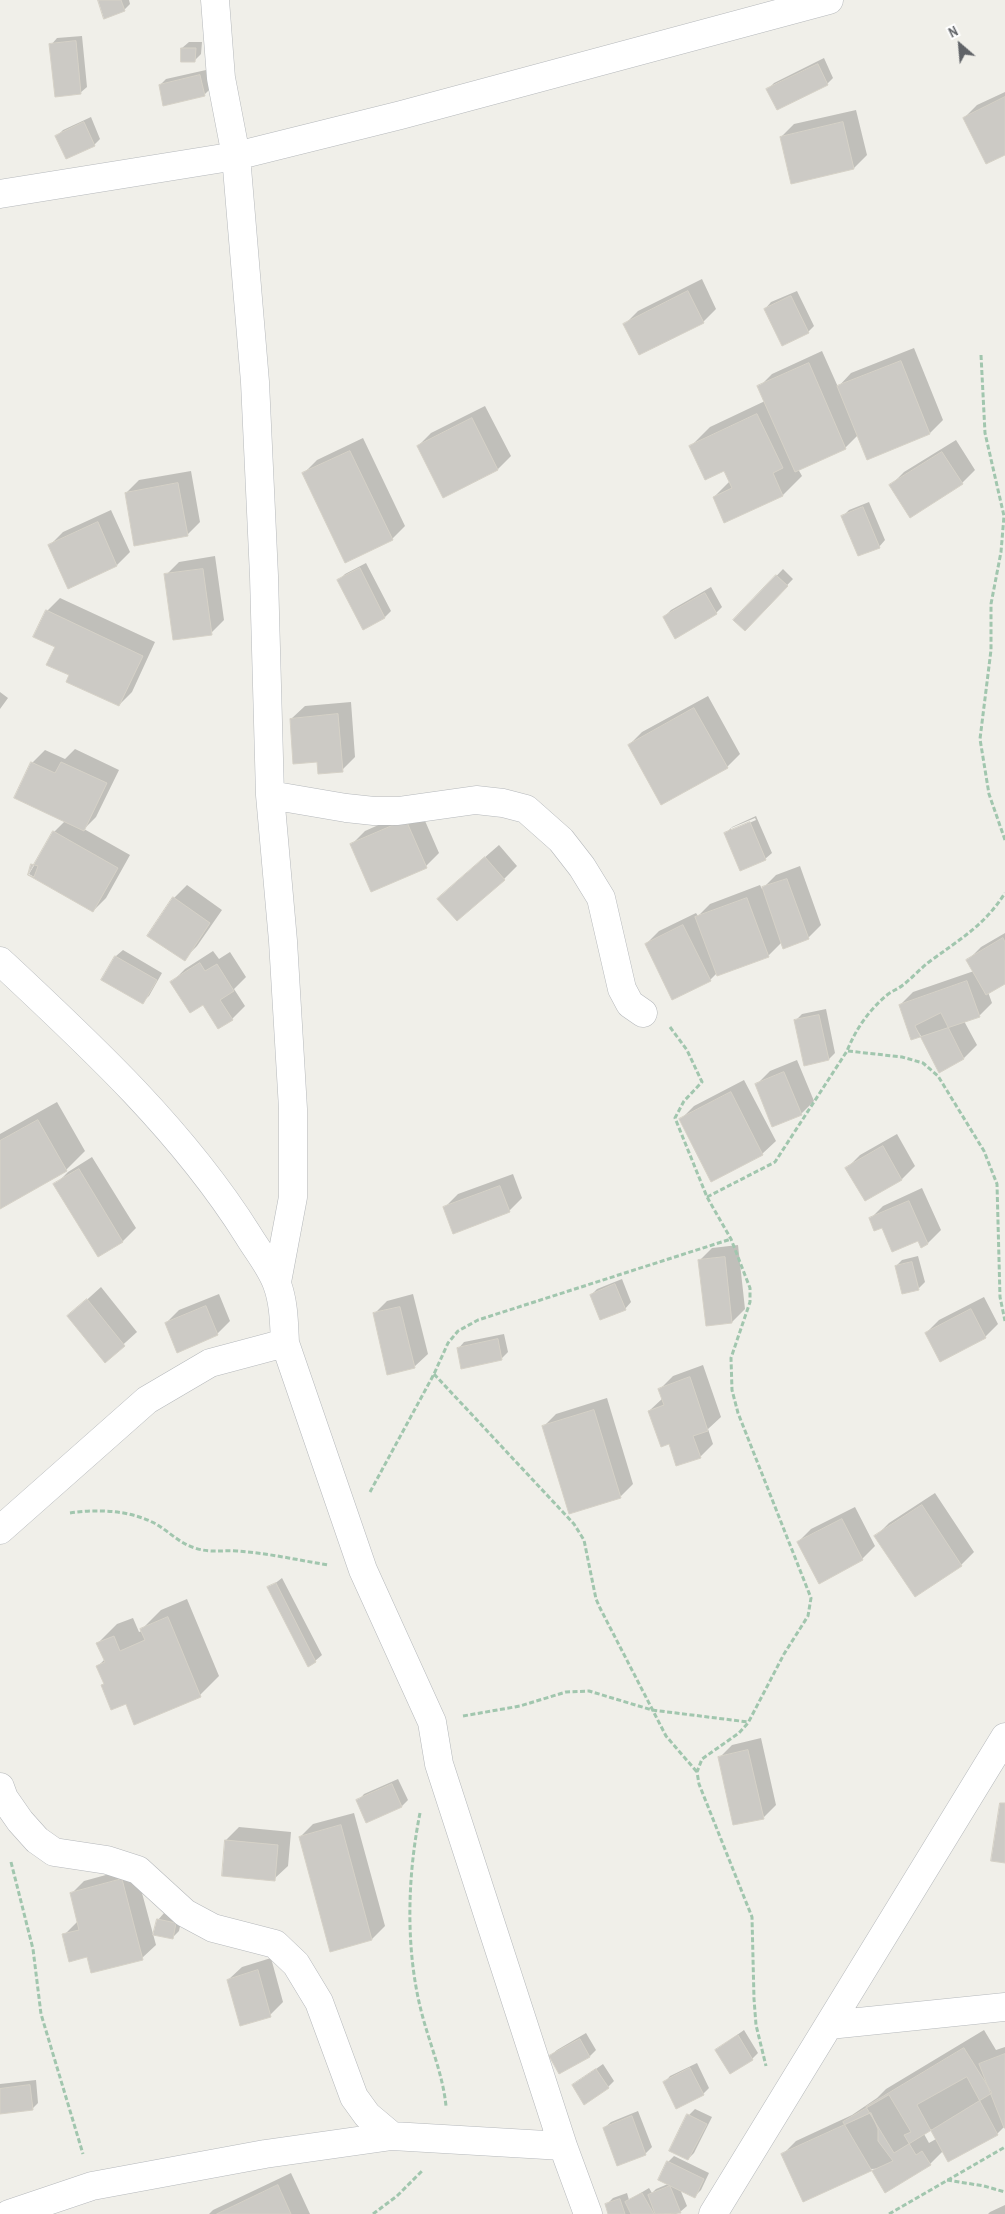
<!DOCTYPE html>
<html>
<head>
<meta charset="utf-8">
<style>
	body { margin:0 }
	#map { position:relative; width:1005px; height:2214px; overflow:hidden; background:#f0efe9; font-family:"Archivo Narrow",sans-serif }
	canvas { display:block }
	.north { position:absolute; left:935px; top:20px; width:50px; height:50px; -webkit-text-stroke:4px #fff; paint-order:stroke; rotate:333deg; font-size:14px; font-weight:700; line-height:20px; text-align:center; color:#606367 }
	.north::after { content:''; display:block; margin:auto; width:18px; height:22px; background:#606367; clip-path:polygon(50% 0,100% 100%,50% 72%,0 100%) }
</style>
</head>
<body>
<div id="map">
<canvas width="1005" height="2214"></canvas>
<div class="north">N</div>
</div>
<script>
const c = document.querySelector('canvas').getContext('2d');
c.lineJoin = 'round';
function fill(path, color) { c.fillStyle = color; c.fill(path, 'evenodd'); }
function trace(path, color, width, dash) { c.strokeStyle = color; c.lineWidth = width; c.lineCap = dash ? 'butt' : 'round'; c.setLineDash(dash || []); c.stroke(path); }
fill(new Path2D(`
	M99 0H129L130 4 124 10Z
	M82 36 87 87 80 93 51 45 57 38Z
	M189 42H202L201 54 195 60 182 48Z
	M824 58 833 78 827 84 768 89 774 83Z
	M206 70 210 89 204 95 160 85 166 79Z
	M1005 92V153L964 118 977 105Z
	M856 110 867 155 854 168 781 137 794 124Z
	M91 117 100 139 94 145 57 136 63 130Z
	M702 279 716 309 703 322 625 324 638 311Z
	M797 291 814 326 808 332 765 309 771 302Z
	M914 348 943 420 930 433 867 458 858 435 845 448 798 469 802 476 783 495 725 521 714 497 730 481 725 469 691 446 710 427 765 401 759 387 772 374 822 351 838 387 851 373Z
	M485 406 511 456 498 469 444 496 418 446 431 433Z
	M363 438 405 526 392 539 304 473 317 460Z
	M956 440 975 470 962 483 891 485 904 472Z
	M191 471 200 522 187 535 126 493 139 480Z
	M869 502 885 540 879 547 843 516 849 510Z
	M111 510 130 552 117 565 68 587 50 545 63 532Z
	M215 556 224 620 211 633 166 575 179 562Z
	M366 563 391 611 385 617 363 628 339 580 345 574Z
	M783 569 793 579 745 629 735 620Z
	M711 587 722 607 716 613 664 617 671 610Z
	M60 598 155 642 132 692 119 705 70 674 56 647 47 611Z
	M0 692 8 698 0 709Z
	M708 696 740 754 727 767 629 745 642 732Z
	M351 702 355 757 342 770 318 761 291 719 305 706Z
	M75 749 119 770 96 817 84 829 130 855 106 898 93 911 29 874 54 832 65 821 32 763 45 750 65 759Z
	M419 807 439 853 426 866 352 844 365 831Z
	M756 816 772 853 765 859 726 833 732 827ZM755 818 756 820 731 831V828Z
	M499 845 517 866 504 879 452 886Z
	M800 866 821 925 808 938 782 942 768 956 717 973 710 980 646 944 659 931 696 913 698 916 710 904 760 885 762 889 776 875Z
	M187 885 222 910 197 946 184 959 174 898Z
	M1005 933V983L988 992 992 1003 979 1016 964 1021 977 1045 964 1058 921 1036 900 1005 913 992 974 971 968 960 981 947Z
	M123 950 162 973 149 996 142 1002 103 979 116 956Z
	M213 951 219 959 230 952 246 977 234 989 245 1006 232 1019 218 1028 203 1003 172 982 185 969Z
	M826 1009 835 1053 829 1059 805 1065 795 1021 802 1014Z
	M797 1060 814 1101 801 1114 757 1084 770 1071Z
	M744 1080 776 1141 762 1154 681 1119 694 1106Z
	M57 1102 85 1151 66 1170 0 1208V1134Z
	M897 1134 915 1166 902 1179 865 1200 847 1168 860 1155Z
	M92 1157 136 1228 123 1241 98 1256 55 1185 68 1172Z
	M513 1174 522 1198 509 1211 445 1207 458 1194Z
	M922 1188 941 1230 928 1243 922 1246 918 1239 882 1227 870 1219 883 1206Z
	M738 1245 745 1309 732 1322 707 1324 699 1261 712 1248Z
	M918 1256 925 1282 919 1288 903 1292 896 1266 902 1260Z
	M622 1279 631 1302 625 1309 591 1295 597 1289Z
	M101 1287 137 1332 105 1361 69 1316Z
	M219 1294 230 1321 217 1334 166 1323 179 1310Z
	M413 1294 428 1354 414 1367 374 1314 387 1301Z
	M984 1297 998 1324 985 1337 926 1333 939 1320Z
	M504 1334 508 1352 501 1359 458 1349 464 1342Z
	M703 1365 721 1417 708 1429 713 1444 700 1457 670 1443 649 1411 663 1398 660 1389 673 1376Z
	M607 1398 633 1484 620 1497 543 1427 556 1414Z
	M935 1493 974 1552 961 1565 876 1536 889 1523Z
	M855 1507 875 1546 862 1559 819 1582 798 1542 811 1529Z
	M282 1578 322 1655 315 1661 269 1588Z
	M187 1599 219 1676 200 1695 126 1702 98 1666 105 1659 98 1643 117 1624 133 1618 139 1632 142 1631V1629L161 1610Z
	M761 1738 776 1805 763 1818 719 1758 732 1745Z
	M398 1779 408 1800 402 1806 367 1822 358 1801 364 1794Z
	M354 1813 385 1926 372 1939 330 1950 300 1837 313 1824Z
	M239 1827 291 1832 288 1866 274 1879 226 1840Z
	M135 1867 156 1945 142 1958 88 1956 64 1935 78 1921 71 1894 84 1881Z
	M164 1913 182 1917 179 1931 172 1938 158 1920Z
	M271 1958 283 2002 270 2015 228 1980 242 1967Z
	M744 2030 758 2053 752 2059 716 2050Z
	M984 2030 996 2050 1005 2047V2126L997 2134 943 2151 930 2164 872 2169 783 2154 796 2141 852 2115 877 2098 886 2089ZM931 2129 936 2139 929 2143 924 2134Z
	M586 2033 596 2050 590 2056 560 2072 550 2056 557 2050Z
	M697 2063 709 2088 703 2094 664 2083 670 2076Z
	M603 2064 614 2081 608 2087 573 2085Z
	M36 2080 38 2103 32 2109 0 2113V2084Z
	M695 2109 712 2117 694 2153 688 2159 689 2115Z
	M638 2111 652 2147 645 2154 604 2128 611 2122Z
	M674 2156 709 2173 701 2190 695 2196 680 2189 687 2206 680 2212 676 2214H610L607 2204 613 2198 627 2193 629 2200 649 2188 652 2193 656 2189 668 2184V2162Z
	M291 2173 310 2214H209L213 2210Z
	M1005 2205V2214H988L990 2212Z`), '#0003');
const building = new Path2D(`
	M98 0H121L125 11 104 19Z
	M76 41 81 94 55 97 49 44Z
	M181 48H196L195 62H181Z
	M818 64 828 85 777 110 766 89Z
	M200 75 205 96 163 106 159 85Z
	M1005 97V155L986 164 963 118Z
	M84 122 95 146 66 159 55 136Z
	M843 122 854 169 791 184 780 137Z
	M688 291 704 323 639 355 623 324Z
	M791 296 809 333 782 346 764 309Z
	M901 361 930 434 867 460 837 386Z
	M809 363 846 449 795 472 757 386Z
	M757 414 783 468 773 473 783 496 724 523 713 497 732 488 724 471 705 480 689 446Z
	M472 418 498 470 443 498 417 446Z
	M350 451 393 540 345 563 302 473Z
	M942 452 963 484 910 518 889 485Z
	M178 483 188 536 134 546 125 493Z
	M863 507 880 548 858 556 841 516Z
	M98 522 117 566 68 589 48 545Z
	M360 568 385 618 363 630 337 580Z
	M203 569 212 635 173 640 164 574Z
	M776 575 788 586 745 631 733 620Z
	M705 593 717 614 675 639 663 617Z
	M46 610 143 656 119 706 66 682 69 675 46 665 55 647 33 637Z
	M694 708 728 768 661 805 628 745Z
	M338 714 343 772 318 774 317 762 293 764 290 719Z
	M31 762 55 773 61 762 107 783 84 831 14 798Z
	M406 820 427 868 371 892 350 844Z
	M750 822 766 860 740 871 724 833Z
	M53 831 118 868 93 912 28 875Z
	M485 857 505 880 457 921 437 899Z
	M31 864 38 866 34 877 28 875Z
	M787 879 809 939 783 949 762 887Z
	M173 897 210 923 185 961 147 936Z
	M747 898 769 957 717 976 695 917Z
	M683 925 711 981 672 1000 645 944Z
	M1003 938 1005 942V984L986 995 966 960Z
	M115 956 157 980 143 1004 101 980Z
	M200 963 205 971 217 964 234 991 220 1000 233 1020 218 1029 203 1005 190 1013 170 982Z
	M967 981 980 1017 911 1040 899 1005Z
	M941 1013 964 1059 939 1073 915 1026Z
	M819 1015 829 1060 804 1066 794 1020Z
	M784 1072 802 1115 772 1127 755 1084Z
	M731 1092 763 1155 711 1182 679 1119Z
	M38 1120 67 1171 0 1209V1141Z
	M883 1146 902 1180 865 1201 845 1168Z
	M79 1169 123 1242 98 1257 53 1184Z
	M500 1186 510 1212 453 1234 443 1207Z
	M909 1201 928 1244 921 1248 918 1241 892 1252 882 1228 874 1231 869 1218Z
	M725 1257 732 1323 706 1326 698 1260Z
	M912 1262 919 1290 902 1294 895 1266Z
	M615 1284 626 1310 600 1320 590 1295Z
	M87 1299 125 1346 105 1363 67 1316Z
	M206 1306 218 1335 177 1353 165 1323Z
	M400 1307 415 1368 387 1375 373 1313Z
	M971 1309 986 1338 940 1362 925 1333Z
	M498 1339 502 1360 461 1369 457 1348Z
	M690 1377 708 1431 693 1436 701 1458 676 1466 669 1444 661 1447 648 1411 664 1405 658 1389Z
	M594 1410 621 1498 569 1514 542 1426Z
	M922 1505 962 1566 915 1597 874 1536Z
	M842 1519 863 1560 819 1584 797 1542Z
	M276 1583 316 1662 308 1667 267 1587Z
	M168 1617 201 1697 134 1725 126 1704 111 1710 101 1685 104 1684 96 1666 105 1662 96 1643 114 1636 120 1651 145 1640 140 1629Z
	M748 1750 764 1819 733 1825 718 1757Z
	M392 1784 402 1807 366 1823 356 1800Z
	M1000 1803H1005V1863L991 1861Z
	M341 1825 372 1940 330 1952 299 1837Z
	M225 1840 278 1845 275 1881 222 1876Z
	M122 1879 143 1960 91 1973 87 1957 69 1962 62 1934 79 1930 70 1893Z
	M157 1919 176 1923 173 1939 153 1935Z
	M258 1970 271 2017 240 2026 227 1980Z
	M738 2035 753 2060 730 2074 715 2050Z
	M580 2039 590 2057 559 2074 549 2056Z
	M964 2048 992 2093 894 2153 866 2107Z
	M1005 2054V2128H1004L979 2064Z
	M690 2068 704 2095 676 2109 663 2082Z
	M596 2069 609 2088 584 2105 572 2085Z
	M967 2077 998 2135 948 2162 917 2105Z
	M30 2085 33 2110 0 2114V2089Z
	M889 2095 911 2132 904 2135 916 2155 922 2151 931 2165 885 2193 843 2122Z
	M871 2113 878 2129V2141L893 2161 803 2202 781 2154Z
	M687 2114 707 2124 688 2160 669 2151Z
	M632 2116 646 2155 617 2166 603 2128Z
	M667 2161 704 2179 695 2198 658 2180Z
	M278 2185 291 2214H217Z
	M670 2186 681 2213 655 2214 648 2195Z
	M642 2193 654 2214H631L625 2202Z
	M620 2199 625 2214H608L605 2204Z`);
fill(building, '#cccac5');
trace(building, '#d5d1c7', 1);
const street = new Path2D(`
	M215 0 221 78 236 156 255 382 264 576 270 795 283 941 293 1109V1197L277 1282
	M0 194 236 156 401 115 829 0
	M270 795 346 808 374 811H398L476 800 503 803 526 809 561 840 582 867 601 898 622 989 630 1004 643 1013
	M0 961C90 1045 182 1130 248 1235 257 1250 271 1267 277 1284 284 1303 284 1323 285 1343L363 1570 432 1722 439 1764 563 2146 588 2214
	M0 1530 147 1400 210 1363 285 1343
	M0 1787 4 1798 20 1821 37 1840 54 1852 107 1860 138 1870 185 1913 213 1928 275 1944 296 1964 319 2002 354 2097 367 2115 392 2136
	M829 2025 1005 2007
	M9 2214 92 2186 265 2154 392 2136 563 2146
	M713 2214 1005 1737`);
trace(street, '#b5b8bb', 29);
trace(new Path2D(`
	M981 355 985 433 1004 516 1001 552 991 604V650L980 739 989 794 1005 840
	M670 1027 687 1050 702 1082 684 1101 675 1118 707 1197 731 1239 750 1288V1302L731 1358 732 1390 738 1413 811 1598 808 1616 784 1654 748 1723 739 1733 702 1759 697 1772 699 1784 752 1917 754 1999 756 2025 766 2066
	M848 1051 902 1057 923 1063 938 1076 984 1151 997 1184 1000 1297 1005 1321
	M707 1197 775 1162 847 1051C856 1029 868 1011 887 995 892 991 898 989 903 985 912 978 920 969 929 962 960 939 984 926 1005 893
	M434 1374 574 1524 584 1540 596 1599 600 1608 666 1736 697 1772
	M370 1492 434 1374 448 1343 458 1331 478 1320 731 1239
	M70 1513C97 1509 127 1510 152 1522 167 1529 178 1543 195 1548 209 1553 222 1550 237 1551 267 1553 298 1560 328 1565
	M463 1716 520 1706 566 1692 589 1691 652 1710 748 1722
	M420 1813C407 1878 405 1953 423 2018 431 2047 443 2076 446 2106
	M11 1862 33 1949 41 2014 83 2154
	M947 2180 984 2186 1005 2192
	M373 2214 397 2196 423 2170
	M889 2214 1005 2147`), '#a1c6ae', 3, [5, 2.5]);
trace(street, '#fff', 28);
</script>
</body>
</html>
